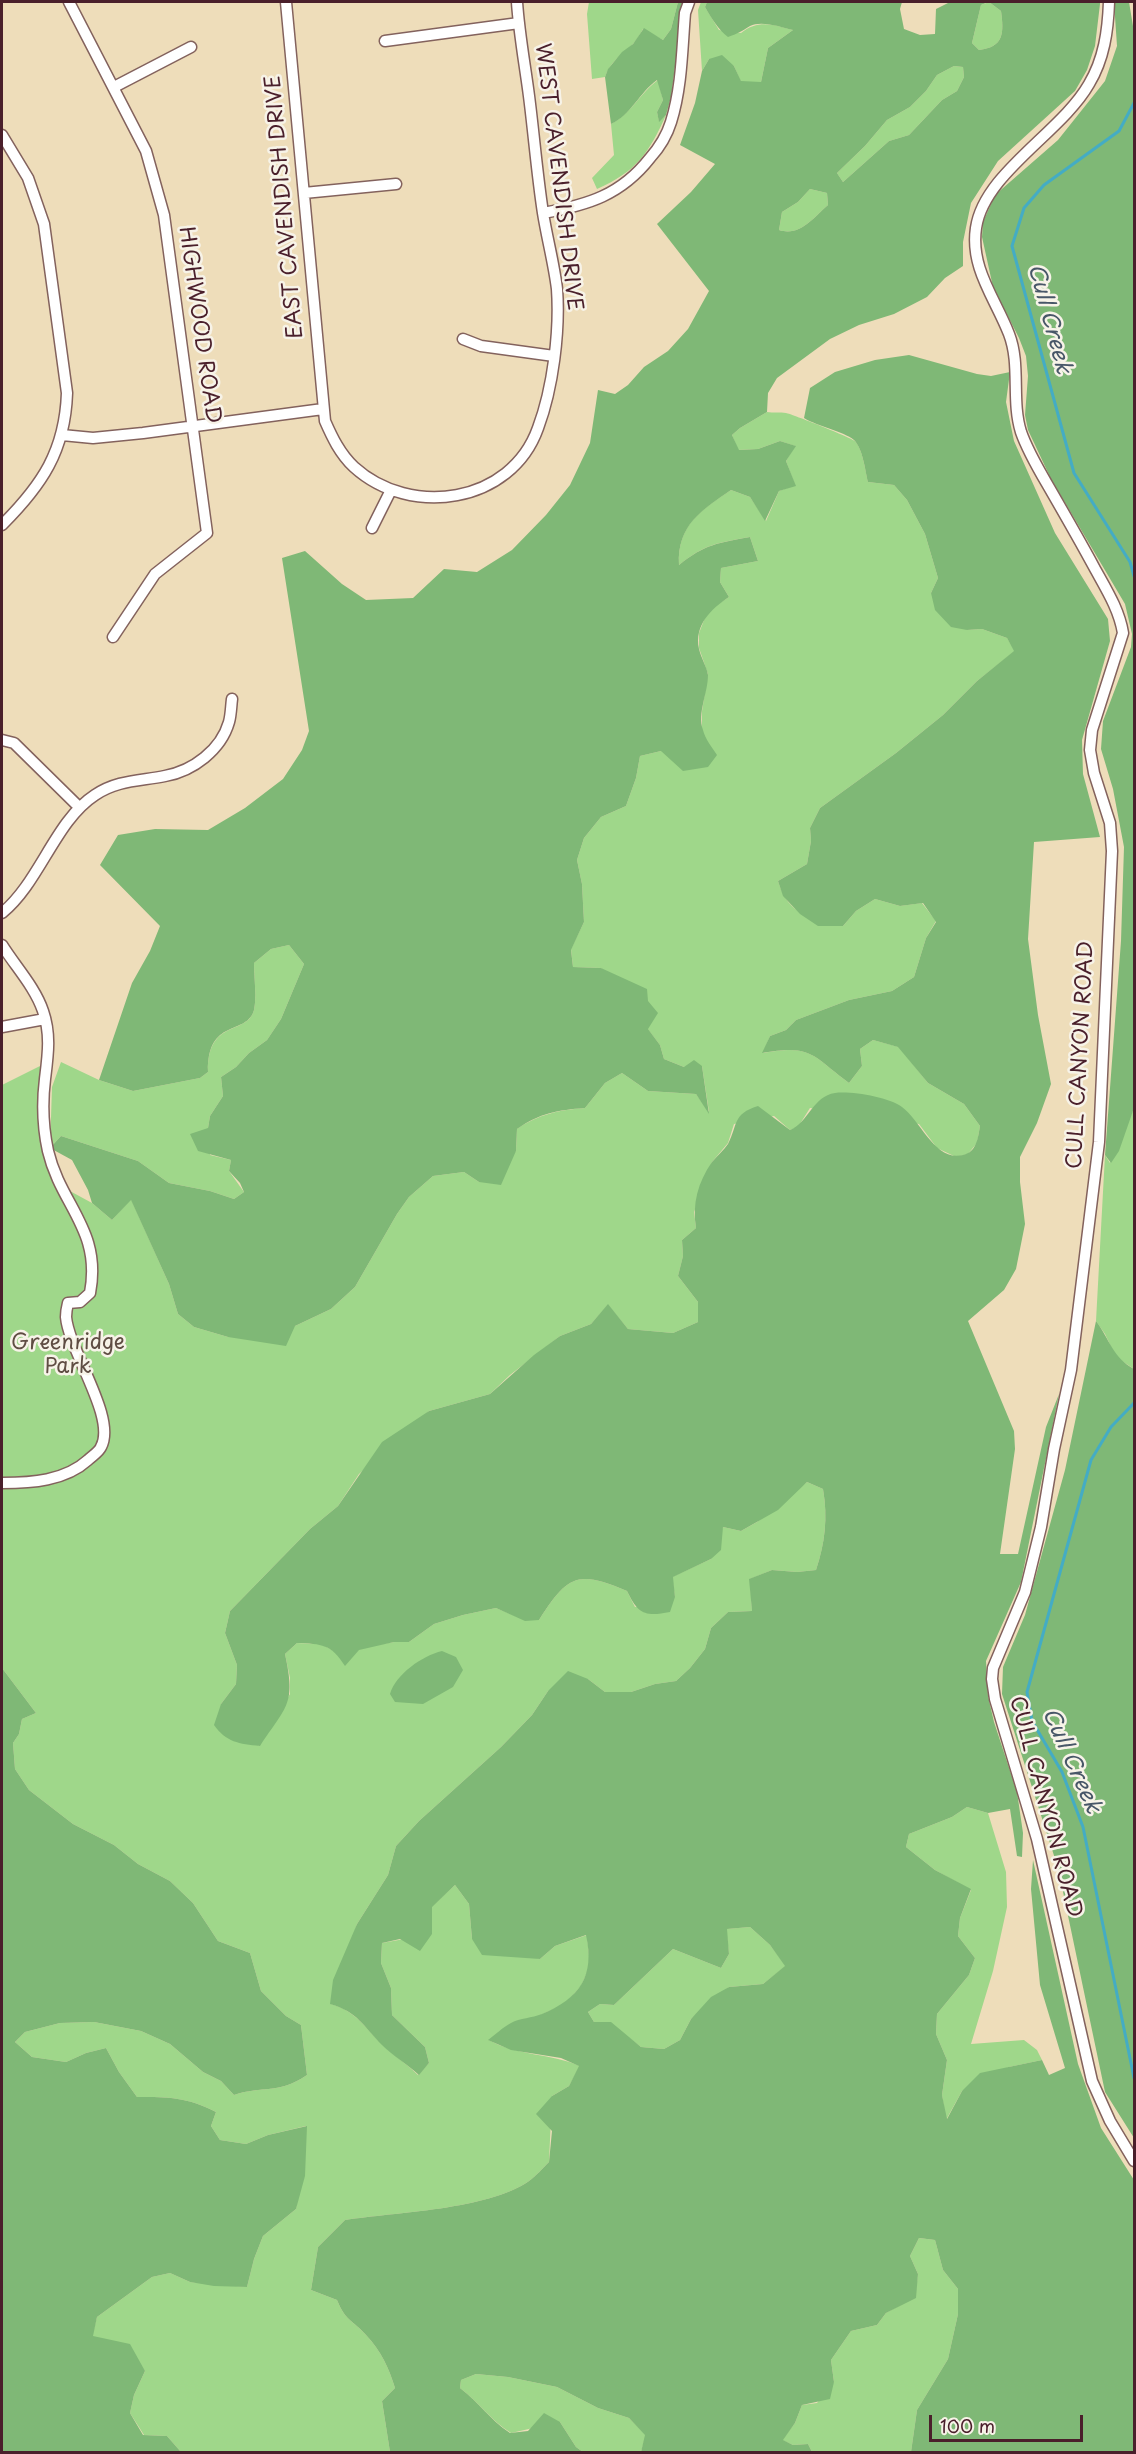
<!DOCTYPE html>
<html>
<head>
<meta charset="utf-8">
<style>
	body { margin:0 }
	#map { position:relative; width:1136px; height:2454px; overflow:hidden; background:#eeddba; font-family:"Playpen Sans",sans-serif }
	canvas { display:block }
	.frame { position:absolute; inset:0; border:3px solid #4a1f2b; pointer-events:none }
	.scale { position:absolute; left:929px; top:2415px; width:154px; height:27px; box-sizing:border-box; border:3px solid #4a1f2b; border-top:0; padding-left:8px; font-size:18px; line-height:21px; white-space:nowrap; color:#4a1f2b; -webkit-text-stroke:4px #f7f3e8; paint-order:stroke }
</style>
</head>
<body>
<div id="map">
<canvas width="1136" height="2454"></canvas>
<div class="frame"></div>
<div class="scale">100 m</div>
</div>
<script>
const c = document.querySelector('canvas').getContext('2d');
c.lineJoin = 'round';
function fill(path, color) { c.fillStyle = color; c.fill(path, 'evenodd'); }
function trace(path, color, width, dash) { c.strokeStyle = color; c.lineWidth = width; c.lineCap = dash ? 'butt' : 'round'; c.setLineDash(dash || []); c.stroke(path); }
function drawText(font, color, halo, rows, align = 'center') {
  c.font = font + ' "Playpen Sans",sans-serif'; c.lineWidth = 5; c.setLineDash([]); c.textBaseline = 'middle'; c.strokeStyle = halo; c.fillStyle = color; for (const [text, x, y, turn = 0] of rows) {
    c.save(); c.translate(x, y); c.rotate((+turn || 0) * Math.PI / 180); c.textAlign = isNaN(turn) ? turn : align; if (halo) c.strokeText(text, 0, 0); c.fillText(text, 0, 0); c.restore();
  }
}
fill(new Path2D(`
	M589 2H678L671 29 663 40 643 29C640 34 637 40 632 45 621 55 610 62 605 77L592 79 587 14Z
	M701 2H707L705 7 719 30 741 33C759 19 773 25 793 30L768 48 761 82H741L734 66 709 59 702 71 698 10Z
	M989 2 1001 11C1004 33 1004 47 979 50L972 43 981 5Z
	M954 66 963 67 964 77 957 91 942 100 909 135 889 141 843 182 837 173 865 146 887 120 910 107 926 91 937 75Z
	M658 80 663 100 657 112 659 121 666 115C649 153 636 172 597 189L592 178 614 155 611 124C631 114 640 93 658 80Z
	M810 189 827 193 828 205C814 217 800 237 779 230L782 212 798 202Z
	M767 412C773 413 780 412 786 413 792 414 852 438 855 441 863 450 865 470 868 482L894 485 907 500 925 534 938 578 931 593 967 630 982 629 1007 638 1015 651 977 681 943 715 896 753 820 808 810 828 811 841 807 864 778 881C789 917 811 917 843 926L856 911 875 899 900 906 922 903 936 921 926 938 914 977 892 991 849 1000 796 1020 786 1030 770 1036 763 1053C813 1044 812 1056 849 1083L862 1066 860 1049 873 1040 899 1047 928 1083 964 1104 980 1126 977 1143 968 1154 956 1157 937 1148 919 1124 810 1108 798 1127 790 1130 774 1116 734 1124 728 1143 712 1162 694 1212 696 1228 682 1240 683 1256 678 1276 698 1302V1322L673 1333 628 1329 608 1305 591 1324 560 1336 510 1375 490 1394 429 1411 359 1474 338 1506 310 1529 230 1611 225 1633 237 1665 236 1684 221 1704 259 1746 290 1694V1678L285 1654 297 1643 321 1644 336 1652 394 1642H409L434 1624 463 1615 496 1608 525 1620H539C568 1575 577 1570 627 1591L635 1607 675 1597 672 1577 711 1559 723 1527 741 1531 757 1522 807 1482 823 1489C828 1518 825 1543 816 1570L797 1572 772 1570 750 1579 752 1611 728 1612 711 1628 705 1649 690 1668 676 1681 655 1684 631 1692H605L588 1679 548 1691 532 1715 501 1747 419 1821 396 1846 388 1875 357 1924 331 2004C357 2012 363 2026 382 2044 393 2055 407 2064 418 2075L429 2063 425 2047 392 2015 391 1988 381 1963 382 1943 432 1934 431 1907 455 1885 469 1904 472 1939 540 1959 555 1946 587 1935 590 1966 581 1986 566 2003 489 2040C517 2056 550 2053 580 2066L569 2086 552 2096 549 2162C543 2168 536 2176 529 2181 487 2210 396 2212 345 2220L318 2247 311 2290 337 2300C346 2322 352 2319 366 2335 381 2351 389 2368 395 2388L382 2401 390 2452H181L167 2436 144 2435 130 2413 134 2395 145 2371 92 2336 97 2317 152 2277 170 2273 190 2282 247 2287 254 2259 263 2236 296 2209 306 2126 268 2135 246 2144 220 2140 211 2126 216 2112C186 2097 170 2097 137 2097L119 2072 106 2048 86 2053 66 2062 32 2057 15 2042 25 2032 60 2023 94 2022 141 2031 170 2044 203 2072 221 2081 234 2095C264 2085 277 2095 307 2075L301 2025 286 2016 261 1991 250 1953 218 1941 193 1903 170 1881 138 1864 114 1845 73 1824 29 1790 15 1769 13 1743 19 1734 22 1719 36 1713 2 1668V1085L46 1063 41 1089 57 1184 92 1203 112 1220 131 1199 169 1284 178 1314 194 1327 228 1337 295 1326 331 1309 355 1287 397 1214 409 1197 433 1176 464 1172 479 1182 516 1151 517 1129C539 1114 559 1110 585 1108L605 1083 622 1073 648 1091 696 1094 709 1112 702 1066 684 1067 664 1059 660 1045 601 968 573 967 571 949 584 922 582 884 577 860 584 838 601 817 626 806 636 778 640 756 661 751 702 730V711L708 674 699 648V633L706 615 712 608 729 597 720 582 721 568 758 561 750 537C717 543 705 544 679 565 677 525 701 510 731 490L750 497 766 521 779 491 795 485 786 461 795 446 780 441 758 449 738 450 732 435 740 428Z
	M289 945 304 964 281 1019 267 1040 249 1053 236 1067 221 1077 223 1096 210 1116 208 1128 210 1155 231 1160 229 1171 244 1192 234 1199 210 1191 169 1183 138 1161 61 1136 50 1148 52 1087 61 1062 99 1080 133 1091 200 1078 208 1072C207 1018 247 1036 254 1010 257 999 254 976 254 963L271 949Z
	M1134 1108V1369L1116 1357 1105 1334 1096 1321 1105 1155 1110 1163Z
	M967 1807 988 1813 1006 1872 1007 1907 993 1971 971 2044 1024 2040 1037 2050 1042 2060 1009 2067 962 2091 946 2120 942 2095 947 2060 936 2034 937 2014 969 1975 975 1958 958 1936 960 1918 971 1890 935 1870 906 1847 909 1834 952 1817Z
	M750 1927 770 1945 786 1966 763 1984 729 1987 691 2019 680 2040 664 2049 641 2047 628 2037 594 2022 588 2012 600 2004 614 2005 673 1949 721 1968 729 1954 726 1929Z
	M919 2238 935 2240 943 2270 958 2289V2314L948 2359 917 2410 911 2452H812L808 2444 793 2445 782 2440 795 2423 802 2405 817 2403 834 2382 831 2360 851 2331 877 2325 886 2313 915 2297 918 2274 910 2256Z
	M476 2374 508 2377 557 2387 598 2408 629 2418 646 2435 641 2452H583L576 2447 560 2422 511 2433C489 2419 480 2403 460 2388L461 2380Z`), '#9fd78a');
fill(new Path2D(`
	M678 2H683V6L671 97 666 115 659 122 657 112 663 100 657 80C639 93 631 115 611 124L605 77 608 69 622 52 633 44 644 28 663 40 671 29Z
	M707 2H902L900 9 904 29 920 35 935 34 936 9 950 2H988L981 5 972 43 979 50C1004 47 1004 33 1001 11L989 2H1100V4L1095 46 1087 70 1075 91 998 161 971 203 963 242V266L945 278 927 297 894 314 859 325 830 339 777 378 768 393 767 412 740 428 732 435 739 450 758 449 780 441 796 446 786 461 796 486 779 491 765 521 750 497 731 490C702 510 677 525 679 565 705 544 718 543 750 537L758 561 721 568 720 582 729 597C711 609 694 625 699 649 701 658 707 667 708 675 708 693 697 713 703 730 705 739 712 747 717 755L708 767 683 771 661 751 640 756 636 778 626 806 601 817 584 838 577 860 582 884 584 922 571 950 573 967 601 968 647 989 648 1001 658 1013 648 1029 660 1045 664 1059 684 1067 694 1060 702 1066 709 1114 696 1094 648 1091 622 1073 605 1083 585 1108C558 1110 540 1113 517 1129L516 1151 501 1185 479 1182 464 1172 433 1176 409 1197 397 1214 355 1287 331 1309 295 1326 286 1346 228 1337 194 1327 178 1314 169 1284 131 1200 112 1220 92 1203 88 1190 72 1160 50 1148 61 1136 138 1161 169 1183 210 1191 234 1199 244 1192 240 1183 229 1171 231 1160 198 1151 190 1134 208 1128 210 1116 223 1096 221 1077 236 1067 249 1053 267 1040 281 1019 304 964 289 945 271 949 254 963C254 976 257 999 254 1010 247 1036 207 1017 208 1072L200 1078 133 1091 99 1080 132 983 150 951 160 926 100 865 118 835 155 829 208 830 245 808 283 779 302 750 309 731 282 558 305 551 342 584 366 600 413 598 444 569 477 572 512 550 546 515 570 485 590 443 598 390 615 394 628 385 644 367 668 351 688 329 709 291 657 224 691 192 715 164 680 145 695 103 702 71 709 59 722 55 734 66 741 81 761 82 768 48 793 30C781 27 761 20 750 26 742 31 737 34 728 37 718 29 712 19 705 7ZM954 66 963 67 964 77 957 91 942 100 909 135 889 141 843 182 837 173 865 146 887 120 910 107 926 91 937 75ZM810 189 827 193 828 205C814 217 800 237 779 230L782 212 798 202Z
	M1114 2H1129L1134 32V1108L1119 1151 1111 1163 1105 1155 1121 941 1124 847 1113 789 1101 749 1103 721 1131 647 1132 634 1125 604 1051 479 1028 430 1025 415 1028 376 1026 356 1019 338 993 287 982 237 983 222 995 195 1058 140 1105 81 1117 46Z
	M909 355 977 374 991 376 1010 372 1006 402 1014 441 1055 533 1108 619 1110 641 1082 740 1083 774 1100 837 1034 842 1028 939 1038 1015 1051 1084 1037 1123 1020 1157V1182L1025 1224 1016 1269 1004 1290 968 1321 1014 1431 1015 1449 1000 1554H1018L1046 1427 1059 1394 1021 1582 986 1661 988 1696 994 1722 1017 1792 1023 1833 1022 1857 1017 1856 1010 1809 988 1813 967 1807 952 1817 909 1834 906 1847 935 1870 971 1889 960 1918 958 1936 975 1958 969 1975 937 2014 936 2034 947 2060 942 2095 947 2119 962 2091 980 2073 1042 2060 1049 2075 1065 2068 1040 1985 1031 1889 1033 1860 1078 2064 1101 2128 1134 2180V2452H911L917 2410 948 2359 958 2314V2289L943 2270 935 2240 919 2238 910 2256 918 2274 916 2298 886 2313 877 2325 851 2331 831 2360 834 2382 830 2399 802 2405 795 2423 783 2440 793 2445 808 2444 812 2452H641L645 2435 629 2418 598 2408 557 2387 508 2377 476 2374 461 2380 460 2388C480 2403 489 2419 510 2433L528 2431 544 2413 560 2422 576 2447 583 2452H390L382 2401 395 2388C389 2368 381 2351 366 2335 352 2319 346 2322 337 2300L311 2290 318 2247 345 2220C396 2212 487 2210 529 2181 536 2176 543 2168 549 2162L552 2131 536 2114 552 2096 569 2086 579 2066 561 2058 511 2050 488 2040C495 2035 503 2027 511 2023 520 2018 532 2018 542 2014 580 1998 595 1976 586 1935L555 1946 540 1959 482 1955 472 1939 469 1904 455 1885 432 1907V1934L420 1951 400 1939 382 1943 381 1963 391 1988 392 2015 425 2047 429 2063 419 2075C407 2064 393 2056 382 2045 363 2026 358 2012 330 2004L333 1980 357 1924 388 1875 396 1846 419 1821 501 1747 532 1715 548 1691 568 1671 588 1679 605 1692H631L655 1684 676 1681 690 1668 705 1649 711 1628 728 1612 752 1611 749 1579 772 1570 797 1572 816 1570C825 1543 828 1518 823 1489L807 1482 778 1510 741 1531 723 1527 721 1550 711 1559 673 1577 675 1597 670 1612C645 1617 638 1614 627 1591 577 1570 568 1575 539 1620L525 1621 496 1608 463 1615 434 1624 409 1642H394L359 1650 345 1666C331 1644 322 1644 297 1643L285 1654C296 1705 287 1705 260 1746 239 1744 226 1742 214 1725L221 1704 236 1684 237 1665 225 1633 230 1611 310 1529 338 1506 382 1442 429 1411 490 1394 534 1355 560 1336 591 1324 608 1304 628 1329 673 1333 698 1322V1302L678 1276 683 1256 682 1240 696 1228C692 1204 698 1182 712 1162 717 1156 724 1150 728 1144 738 1125 732 1114 758 1106L790 1130C808 1123 813 1096 835 1093 852 1091 888 1097 902 1107 921 1121 935 1162 963 1155 977 1152 978 1137 980 1126L964 1104 928 1083 898 1047 873 1040 860 1049 862 1066 849 1083C812 1056 813 1044 762 1053L770 1036 786 1030 796 1020 849 1000 892 991 914 977 926 938 936 922 923 903 900 906 875 899 856 911 843 926H818L800 914 783 896 778 881 807 864 811 841 810 828 820 808 896 753 943 715 977 681 1014 651 1007 638 982 629 967 630 951 627 935 610 931 593 938 578 925 534 907 500 894 485 868 482C865 470 863 449 854 440 843 431 819 427 804 418L810 388 835 372 875 360ZM750 1927 770 1945 785 1966 763 1984 729 1987 711 1997 691 2019 680 2040 664 2049 641 2047 611 2022H594L588 2012 600 2004 614 2005 673 1949 721 1968 729 1954 727 1929Z
	M1096 1321C1110 1340 1113 1358 1134 1369V2138L1105 2092 1058 1868 1002 1694 1003 1667 1025 1615 1065 1470Z
	M442 1651 456 1657 463 1670 453 1687 423 1704 395 1702 390 1694C396 1674 422 1656 442 1651Z
	M2 1668 36 1713 22 1719 19 1734 13 1743 15 1769 29 1790 73 1824 114 1845 138 1864 170 1881 193 1903 218 1941 250 1953 261 1991 286 2016 301 2025 307 2075C277 2095 264 2085 234 2095L221 2081 203 2072 170 2044 141 2031 94 2022 60 2023 25 2032 15 2042 32 2057 66 2062 86 2053 106 2048 119 2072 137 2097C170 2097 186 2097 216 2112L211 2126 220 2140 246 2144 268 2135 307 2126 305 2176 296 2209 263 2236 254 2259 247 2287 214 2286 190 2282 170 2273 152 2277 97 2317 93 2336 130 2344 145 2371 134 2395 130 2413 143 2435 167 2436 181 2452H2Z`), '#7fb876');
trace(new Path2D(`
	M1134 103 1119 131 1044 185 1024 208 1012 246 1074 473 1130 562 1134 576
	M1134 1403 1111 1427 1091 1460 1027 1692 1032 1721 1062 1772 1083 1827 1134 2078`), '#44acc4', 3);
const minor = new Path2D(`
	M69 2 146 151 164 215 207 533 155 574 113 637
	M286 2 325 421C332 437 340 454 354 467 410 518 511 504 538 428 553 388 560 331 557 289 554 264 547 238 543 213 537 174 534 135 529 96 525 65 519 33 517 2
	M1109 2C1108 31 1104 59 1089 84 1061 133 984 173 976 228 970 268 995 298 1009 334 1021 365 1011 400 1021 432 1028 452 1039 470 1050 489 1065 515 1080 541 1094 567 1106 589 1119 609 1123 633L1092 730 1090 750 1094 773 1110 823 1112 851 1099 1142 1071 1370 1054 1449 1041 1527 1025 1592 993 1668 992 1679 995 1699 1037 1839 1092 2081 1110 2121 1134 2161
	M385 41 519 23
	M114 87 191 47
	M2 135 28 178 44 224 67 393C65 451 42 485 2 525
	M304 193 396 184
	M543 213C588 205 621 195 650 158 659 148 667 135 671 122 682 87 682 49 685 13L689 2
	M463 339 481 346 554 356
	M62 435 93 438 143 433 323 409
	M372 528 391 490
	M2 740 14 743 79 807
	M2 913C40 882 55 821 95 795 117 780 140 781 165 776 193 771 221 750 229 722 231 715 231 707 232 699
	M2 945C15 966 35 987 43 1011 51 1034 48 1055 45 1079 42 1103 43 1128 48 1151 61 1206 102 1230 90 1293L80 1302 68 1303C67 1307 66 1312 66 1317 69 1351 117 1418 101 1447 99 1452 92 1456 88 1460 65 1481 31 1483 2 1483
	M2 1027 45 1019`);
trace(minor, '#83625d', 13);
trace(minor, '#fff', 10);
drawText('21px', '#4a1f2b', '#f7f3e8', [
	["WEST CAVENDISH DRIVE",558,177,83],
	["EAST CAVENDISH DRIVE",285,207,-95],
	["HIGHWOOD ROAD",199,325,82],
	["CULL CANYON ROAD",1081,1055,-87],
	["CULL CANYON ROAD",1045,1807,75]
]);
drawText('21px', '#5f4d43', '#f7f3e8', [
	["Greenridge",68,1343],
	["Park",68,1367]
]);
drawText('italic 22px', '#485768', '#f7f3e8', [
	["Cull Creek",1049,319,75],
	["Cull Creek",1071,1761,66]
]);
</script>
</body>
</html>
